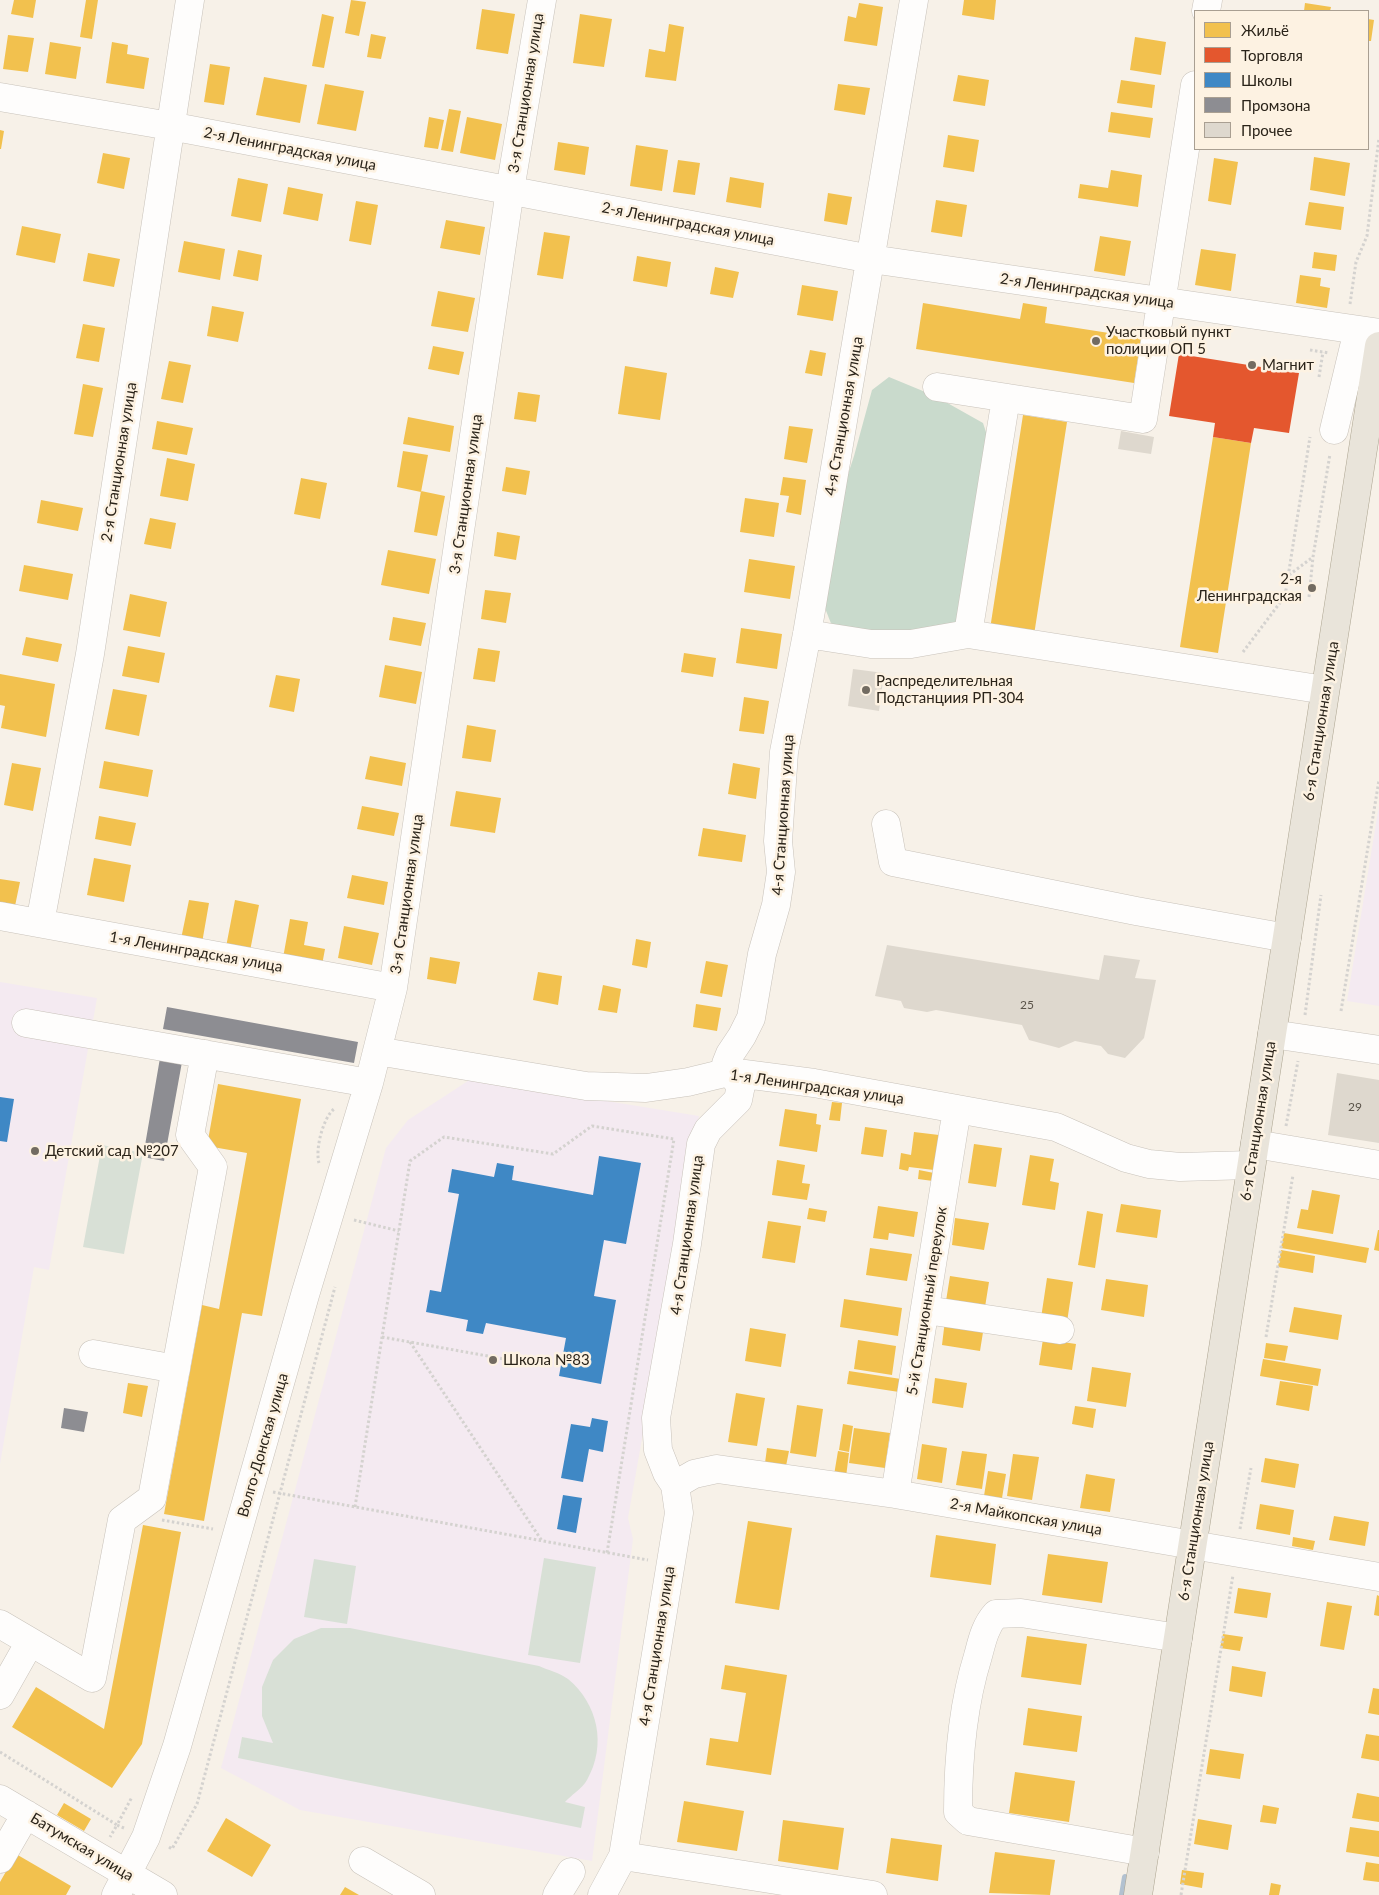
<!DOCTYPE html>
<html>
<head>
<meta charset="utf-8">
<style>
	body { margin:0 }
	#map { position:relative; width:1379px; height:1895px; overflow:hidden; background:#f7f1e8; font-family:Lato,sans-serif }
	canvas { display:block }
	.legend { position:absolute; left:1194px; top:10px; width:175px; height:140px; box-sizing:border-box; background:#fdf2e2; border:1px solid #a99f92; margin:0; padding:6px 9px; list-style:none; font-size:15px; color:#2a2319 }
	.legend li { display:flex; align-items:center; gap:10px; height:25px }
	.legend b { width:25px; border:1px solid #a99f92 }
</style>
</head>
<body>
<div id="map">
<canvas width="1379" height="1895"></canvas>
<ul class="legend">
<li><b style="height:14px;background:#f2c14e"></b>Жильё</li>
<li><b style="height:14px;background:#e4572e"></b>Торговля</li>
<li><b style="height:14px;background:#3f88c5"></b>Школы</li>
<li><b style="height:14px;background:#8d8d92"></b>Промзона</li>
<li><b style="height:14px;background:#ded8ce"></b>Прочее</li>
</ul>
</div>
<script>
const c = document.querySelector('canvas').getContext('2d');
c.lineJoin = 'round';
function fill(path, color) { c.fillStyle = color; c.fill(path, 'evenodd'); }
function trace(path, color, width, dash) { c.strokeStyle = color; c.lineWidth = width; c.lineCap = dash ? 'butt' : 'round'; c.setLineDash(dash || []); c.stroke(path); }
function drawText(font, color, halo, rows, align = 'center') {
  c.font = font + ' Lato,sans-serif'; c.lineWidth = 5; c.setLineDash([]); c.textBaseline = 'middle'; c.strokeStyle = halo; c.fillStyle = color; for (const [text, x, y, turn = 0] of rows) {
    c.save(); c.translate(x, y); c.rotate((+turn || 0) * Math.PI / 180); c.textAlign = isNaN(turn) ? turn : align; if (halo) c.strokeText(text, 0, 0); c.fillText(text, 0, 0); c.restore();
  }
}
fill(new Path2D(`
	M1379 805V1006L1347 1001Z
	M0 982 97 998 49 1270 34 1267 0 1464Z
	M471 1079 699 1116 628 1518 633 1539 592 1861 300 1810 221 1768 386 1148 408 1120Z`), '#f4eaf1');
fill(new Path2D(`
	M102 1145 143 1153 124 1254 83 1247Z
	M544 1558 596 1567 580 1663 528 1655Z
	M314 1559 356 1566 347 1624 304 1617Z
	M321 1628H350L539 1666C548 1670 560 1673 568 1679 598 1704 607 1745 587 1780 582 1789 571 1795 565 1802L585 1807 581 1828 238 1758 242 1737 273 1743 262 1716V1687L273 1660 294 1639Z`), '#d8e0d6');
fill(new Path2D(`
	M889 377 935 396 983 423 990 444 961 621 911 640 832 626 823 603 829 532 854 456 872 390Z`), '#c9dacc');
fill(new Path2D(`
	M14 0H36L33 18 11 14Z
	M86 0H98L92 39 80 37Z
	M351 0 366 2 359 36 345 33Z
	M964 0H996L994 20 962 15Z
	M859 3 883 7 877 46 844 41 848 16 856 18Z
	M1305 3 1331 7 1330 11H1304Z
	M482 9 515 14 508 54 476 49Z
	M322 14 334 17 324 68 312 66Z
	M580 14 612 19 604 67 573 63Z
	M1368 19 1374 20 1371 41H1368Z
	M669 24 684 27 676 81 645 77 649 49 665 52Z
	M371 34 386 37 381 59 367 57Z
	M8 35 34 38 28 72 3 69Z
	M1135 37 1166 42 1161 75 1130 70Z
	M50 42 81 47 76 79 45 74Z
	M112 42 128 45 127 54 149 58 144 89 106 83Z
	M210 64 230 67 224 105 204 102Z
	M958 75 989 80 985 106 953 101Z
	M264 77 307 85 300 123 256 115Z
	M1121 80 1155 85 1152 108 1117 103Z
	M325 84 364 91 356 131 317 124Z
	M838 84 870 88 865 115 834 110Z
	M449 109 461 111 453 152 441 150Z
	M1111 112 1153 118 1150 138 1108 132Z
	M429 117 444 120 438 149 424 147Z
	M467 117 502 124 495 160 460 153Z
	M0 130 4 131 1 149H0Z
	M948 135 979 140 974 172 943 167Z
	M558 142 589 147 585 175 554 170Z
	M636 145 668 150 662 191 630 186Z
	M103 153 130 158 124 189 97 183Z
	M1314 157 1350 163 1345 196 1310 190Z
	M1214 158 1238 162 1231 205 1208 201Z
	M678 160 700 163 695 195 673 192Z
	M1111 170 1142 175 1138 207 1078 198 1080 184 1108 188Z
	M730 177 764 183 761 208 726 202Z
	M238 178 268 184 261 222 231 216Z
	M288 187 323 194 318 221 283 214Z
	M828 193 852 197 847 225 824 221Z
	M936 200 967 205 962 237 931 232Z
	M356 201 378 205 371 245 349 241Z
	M1309 202 1344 207 1341 230 1305 225Z
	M446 220 485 227 480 255 440 248Z
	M22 226 61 234 55 263 16 255Z
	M544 232 570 236 563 279 537 275Z
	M1100 236 1131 241 1125 276 1094 271Z
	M184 241 225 249 220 280 178 272Z
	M1201 249 1236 254 1231 291 1195 285Z
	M238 250 262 255 258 281 233 276Z
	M1314 252 1337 255 1335 271 1312 268Z
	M88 253 120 259 114 287 83 281Z
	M637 256 671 262 667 287 633 281Z
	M715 267 739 272 733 298 710 294Z
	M1300 275 1321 278 1320 286 1330 288 1327 308 1296 303Z
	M802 285 838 291 833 321 797 315Z
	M438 291 475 298 468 332 431 326Z
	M923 303 1020 319 1023 303 1047 307 1045 323 1141 338 1134 383 916 349Z
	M212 306 244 312 238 342 207 336Z
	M83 324 105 328 99 362 76 358Z
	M433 346 464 352 459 375 428 369Z
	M810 350 826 353 822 376 805 373Z
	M169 361 191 365 183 403 161 399Z
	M625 366 667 373 660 420 618 414Z
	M83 384 103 388 93 437 74 434Z
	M518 392 540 395 536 422 514 419Z
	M1023 415 1067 422 1034 635 990 629Z
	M408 417 454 426 450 452 403 444Z
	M157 421 193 428 187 455 152 449Z
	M789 426 813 429 807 463 784 459Z
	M1213 437 1251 443 1218 653 1180 647Z
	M403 451 428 455 421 492 397 487Z
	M167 458 195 464 188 501 160 496Z
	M506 467 530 471 526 495 502 491Z
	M783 477 806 480 801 515 786 512 789 496 780 495Z
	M301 478 327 483 320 519 294 514Z
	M421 491 445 496 437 536 414 532Z
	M745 498 779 503 774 537 740 532Z
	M41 500 83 508 78 531 37 523Z
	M150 518 176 523 171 549 144 544Z
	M497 532 520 536 516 560 494 556Z
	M388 550 436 559 429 594 381 585Z
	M749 559 795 566 790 599 744 592Z
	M24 565 73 574 68 600 19 591Z
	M485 590 511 593 506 623 481 619Z
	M130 594 167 602 160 637 123 630Z
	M393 617 426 623 421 646 389 640Z
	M741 628 782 634 777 669 736 663Z
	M26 637 62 644 58 662 22 655Z
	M128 646 165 653 159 683 122 676Z
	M478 648 500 651 495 682 473 679Z
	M684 653 716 658 713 677 681 672Z
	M385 665 422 672 416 704 379 697Z
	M0 674 55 684 46 737 1 728 5 706 0 705Z
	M276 675 300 679 294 712 269 707Z
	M113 689 147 695 139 736 105 729Z
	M744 697 769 701 764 734 739 731Z
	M467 725 496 730 491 762 462 758Z
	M370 756 406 763 402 786 365 779Z
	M104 761 153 770 148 797 99 788Z
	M12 763 41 768 33 811 4 805Z
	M733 763 760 768 756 799 728 794Z
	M456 791 501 798 495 833 450 826Z
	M362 806 399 813 394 836 357 829Z
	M99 816 136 823 131 846 95 839Z
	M703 828 746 835 742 862 698 856Z
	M94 858 131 865 124 902 87 895Z
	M352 875 388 882 384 905 347 898Z
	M0 879 20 882 15 906 0 903Z
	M189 900 209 903 202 943 181 939Z
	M235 900 259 905 250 951 226 947Z
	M290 919 308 922 304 945 325 949 322 965 283 958Z
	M344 926 379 933 372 965 338 958Z
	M636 939 651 942 647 968 632 965Z
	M430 957 460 962 456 984 427 979Z
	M706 961 728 965 722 997 700 993Z
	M538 972 562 976 558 1005 533 1000Z
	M603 985 621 989 617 1013 598 1010Z
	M696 1004 721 1008 717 1031 693 1027Z
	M218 1084 301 1099 262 1316 242 1313 204 1521 164 1514 202 1305 219 1309 247 1153 207 1146Z
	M832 1102 842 1103 840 1121 829 1120Z
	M785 1109 817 1114 816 1124 821 1125 817 1152 779 1146Z
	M865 1127 887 1130 883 1157 861 1154Z
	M914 1132 939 1135 934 1170 909 1167 908 1171 899 1169 901 1153 911 1155Z
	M974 1144 1002 1148 996 1187 968 1183Z
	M1030 1155 1054 1159 1050 1181 1059 1183 1055 1210 1022 1205Z
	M777 1160 805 1165 802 1183 810 1184 807 1200 772 1195Z
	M919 1170 934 1173 933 1181 918 1179Z
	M1312 1190 1340 1195 1333 1234 1297 1228 1301 1209 1308 1210Z
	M1121 1204 1161 1210 1157 1238 1116 1232Z
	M878 1206 918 1212 914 1237 889 1233 888 1240 873 1238Z
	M809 1208 827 1211 825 1222 807 1219Z
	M1087 1211 1103 1214 1095 1268 1078 1265Z
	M955 1218 989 1223 984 1250 952 1245Z
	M768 1221 801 1226 795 1263 762 1258Z
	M1378 1230H1379V1251L1374 1250Z
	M1284 1233 1369 1248 1366 1263 1281 1248Z
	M870 1248 912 1254 907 1281 866 1275Z
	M1281 1250 1315 1256 1313 1273 1278 1267Z
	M950 1276 989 1282 985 1307 946 1301Z
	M1047 1278 1073 1282 1067 1322 1041 1318Z
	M1106 1279 1148 1285 1144 1317 1101 1310Z
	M844 1299 902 1308 898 1336 840 1327Z
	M1294 1307 1342 1315 1338 1340 1289 1332Z
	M945 1320 984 1326 980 1351 942 1345Z
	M750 1328 786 1334 781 1367 745 1361Z
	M1043 1339 1076 1344 1072 1370 1039 1365Z
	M858 1340 896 1346 892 1375 854 1369Z
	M1266 1343 1288 1346 1285 1361 1264 1358Z
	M1263 1359 1321 1369 1318 1386 1260 1376Z
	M1092 1367 1131 1373 1126 1407 1087 1401Z
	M849 1371 901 1379 899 1392 847 1384Z
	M935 1378 967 1383 963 1408 932 1403Z
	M1280 1381 1313 1386 1309 1411 1276 1405Z
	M128 1383 148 1386 142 1417 123 1413Z
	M736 1393 765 1398 757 1446 728 1442Z
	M797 1405 823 1409 816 1457 790 1453Z
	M1075 1406 1096 1409 1093 1428 1072 1424Z
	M843 1424 853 1426 849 1452 839 1450Z
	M854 1428 890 1433 885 1468 849 1463Z
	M922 1444 947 1448 942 1483 917 1479Z
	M767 1448 789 1451 786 1466 765 1463Z
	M838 1451 849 1453 846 1477 834 1475Z
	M962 1451 987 1454 982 1489 956 1485Z
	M1013 1454 1039 1457 1032 1500 1007 1496Z
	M1265 1458 1299 1464 1295 1488 1261 1482Z
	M988 1471 1006 1474 1001 1504 983 1502Z
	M1086 1474 1115 1479 1110 1512 1080 1508Z
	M1260 1504 1294 1510 1290 1535 1256 1529Z
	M1334 1516 1369 1522 1365 1546 1329 1540Z
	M748 1521 792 1528 779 1610 735 1603Z
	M143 1525 181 1532 142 1744 112 1788 12 1727 36 1687 104 1729Z
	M936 1535 996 1544 991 1585 930 1577Z
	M1293 1537 1315 1541 1313 1550 1292 1546Z
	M1048 1554 1108 1562 1102 1603 1042 1595Z
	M1238 1588 1271 1593 1267 1618 1234 1613Z
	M1377 1595 1379 1596V1616L1374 1615Z
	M1327 1602 1352 1606 1344 1650 1320 1646Z
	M1223 1634 1243 1637 1240 1651 1220 1648Z
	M1027 1636 1087 1644 1081 1685 1021 1677Z
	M725 1665 787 1675 771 1775 706 1765 710 1738 738 1742 746 1693 721 1689Z
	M1232 1666 1266 1672 1262 1697 1229 1691Z
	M1373 1688 1379 1689V1715L1368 1713Z
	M1028 1708 1082 1716 1077 1752 1023 1745Z
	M1366 1734 1379 1736V1761L1361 1758Z
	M1210 1749 1244 1754 1240 1779 1206 1774Z
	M1015 1772 1075 1781 1069 1822 1009 1813Z
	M1357 1793 1379 1797V1822L1352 1818Z
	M684 1801 744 1811 737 1851 677 1842Z
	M64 1803 91 1819 84 1831 57 1815Z
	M1263 1805 1279 1808 1276 1824 1260 1822Z
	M226 1818 271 1845 252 1877 207 1851Z
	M1198 1819 1232 1825 1228 1850 1194 1844Z
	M783 1820 844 1828 838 1870 778 1861Z
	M1350 1827 1379 1831V1857L1346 1852Z
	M891 1838 942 1845 938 1881 886 1873Z
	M995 1852 1055 1860 1050 1895 989 1893Z
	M16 1854 71 1886 66 1895H0V1882Z
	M1366 1862 1379 1864V1882L1363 1880Z
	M1182 1870 1204 1873 1202 1888 1180 1884Z
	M1271 1883 1281 1885 1279 1895H1269Z
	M345 1887 359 1895H340Z`), '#f2c14e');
fill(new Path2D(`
	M1179 354 1299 373 1289 433 1254 428 1251 443 1213 437 1215 423 1169 416Z`), '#e4572e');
fill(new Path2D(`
	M0 1097 14 1099 7 1142 0 1141Z
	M599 1156 641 1163 626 1244 604 1240 594 1296 616 1300 601 1384 559 1376 566 1338 486 1323 483 1334 466 1331 468 1320 426 1312 430 1290 441 1292 459 1194 448 1192 452 1169 494 1177 497 1163 514 1166 512 1180 593 1195Z
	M592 1418 608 1421 603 1452 589 1449 583 1482 561 1478 571 1424 590 1427Z
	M563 1495 582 1498 576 1533 557 1529Z`), '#3f88c5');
fill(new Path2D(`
	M167 1007 358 1042 354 1063 163 1029Z
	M160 1058 182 1062 164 1161 143 1157Z
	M64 1408 88 1412 84 1432 61 1428Z`), '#8d8d92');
trace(new Path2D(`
	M1122 1895 1125 1877`), '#b2c1d0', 6);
fill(new Path2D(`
	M1121 431 1154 437 1151 454 1118 449Z
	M853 669 884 673 879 711 848 706Z
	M887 945 1099 980 1104 955 1140 960 1135 978 1156 980 1144 1038 1125 1058 1108 1054 1101 1046 1075 1041 1059 1048 1029 1040 1022 1025 936 1010 927 1012 904 1008 901 1001 875 996Z
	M1337 1073 1379 1080V1143L1328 1135Z`), '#ded8ce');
const minor = new Path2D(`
	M1206 11 1208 0
	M0 97 170 126 871 259 1379 333
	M937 387 1143 419 1195 85
	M1334 430 1358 330
	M807 634 871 644H911L968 634 1325 690
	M968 634 1006 398
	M886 824 893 862 1136 911 1287 938
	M0 916 393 988
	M40 923 90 654 190 0
	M26 1023 369 1083
	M1272 1034 1379 1050
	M377 1051 586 1086 646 1088 688 1082 729 1072 814 1083 1056 1127 1126 1158 1149 1164 1180 1167 1251 1165
	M1255 1144 1379 1165
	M926 1310 1060 1330
	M93 1354 176 1369
	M675 1485 694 1474 717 1469 895 1494 1379 1577
	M895 1494 957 1109
	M0 1624 92 1678 122 1520 152 1498 213 1167 190 1135 205 1054
	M0 1695 30 1642
	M0 1799 163 1895
	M1145 1852 968 1821 958 1812C958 1759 962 1707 978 1656 982 1641 985 1626 996 1614L1021 1613 1178 1638
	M623 1856 873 1895
	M0 1859 26 1814
	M363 1861 421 1895
	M116 1895 146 1837 177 1746 305 1295 369 1083 393 988 510 190 542 0
	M557 1895 571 1872
	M602 1895 623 1856 679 1513 675 1485 667 1473 658 1450 656 1418 687 1244 701 1144 708 1130 738 1100 741 1085 729 1072 726 1064 730 1054 742 1036 751 1018 762 954 776 905 781 872 778 841 784 752 807 634 914 0`);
const major = new Path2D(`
	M1138 1895 1379 346`);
trace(minor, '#c8c2ba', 29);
trace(major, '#aba38f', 29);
trace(new Path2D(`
	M1350 304 1356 262 1367 236 1379 138
	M1310 350 1329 353
	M1319 377 1323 352
	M1289 575 1313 557
	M1309 597 1313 557 1330 454
	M1243 652 1285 596 1310 437
	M1341 1011 1379 780
	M1305 1015 1321 895
	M1286 1126 1298 1061
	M319 1163C315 1149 323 1118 334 1109
	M354 1220 399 1231
	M331 1302 335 1287
	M382 1337 521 1362
	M1266 1337 1293 1175
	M410 1342 542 1541
	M273 1492 648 1560
	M355 1507 410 1161 444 1137 553 1154 592 1126 674 1139 607 1553
	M162 1520 213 1529
	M1240 1529 1251 1468
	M0 1752 117 1825 110 1837
	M124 1828 117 1825 132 1797
	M169 1847 172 1849 197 1804 331 1302
	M1181 1895 1233 1575`), '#d4d2cf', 3, [2.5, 2.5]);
trace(minor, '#fefdfc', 28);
trace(major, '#e9e4da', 28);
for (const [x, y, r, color] of [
	[1096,341,5,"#726b61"],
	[1252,365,5,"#726b61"],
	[1312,588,5,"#726b61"],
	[866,690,5,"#726b61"],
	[35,1151,5,"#726b61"],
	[493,1360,5,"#726b61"]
]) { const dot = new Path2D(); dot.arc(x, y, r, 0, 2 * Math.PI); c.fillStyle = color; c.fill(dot); trace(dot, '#fdf2e2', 2); }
drawText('12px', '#5a5349', null, [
	["25",1027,1005],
	["29",1355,1107]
]);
drawText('15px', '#2a2319', '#fdf2e2', [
	["3-я Станционная улица",526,93,-81],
	["2-я Ленинградская улица",290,149,11],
	["2-я Ленинградская улица",688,224,11],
	["2-я Ленинградская улица",1087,291,8],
	["4-я Станционная улица",844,416,-80],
	["2-я Станционная улица",119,462,-81],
	["3-я Станционная улица",466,494,-82],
	["6-я Станционная улица",1321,721,-81],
	["4-я Станционная улица",783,815,-86],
	["3-я Станционная улица",407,894,-82],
	["1-я Ленинградская улица",196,952,10],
	["1-я Ленинградская улица",817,1087,8],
	["6-я Станционная улица",1258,1121,-81],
	["4-я Станционная улица",687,1235,-82],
	["5-й Станционный переулок",927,1301,-81],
	["Волго-Донская улица",263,1445,-74],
	["2-я Майкопская улица",1026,1517,10],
	["6-я Станционная улица",1196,1521,-81],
	["4-я Станционная улица",657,1646,-81],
	["Батумская улица",82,1847,31]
]);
drawText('15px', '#2a2319', '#fdf2e2', [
	["Участковый пункт",1106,332],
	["полиции ОП 5",1106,349],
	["Магнит",1262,365],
	["2-я",1302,579,"right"],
	["Ленинградская",1302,596,"right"],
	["Распределительная",876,681],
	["Подстанциия РП-304",876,698],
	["Детский сад №207",45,1151],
	["Школа №83",503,1360]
], 'left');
</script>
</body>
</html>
